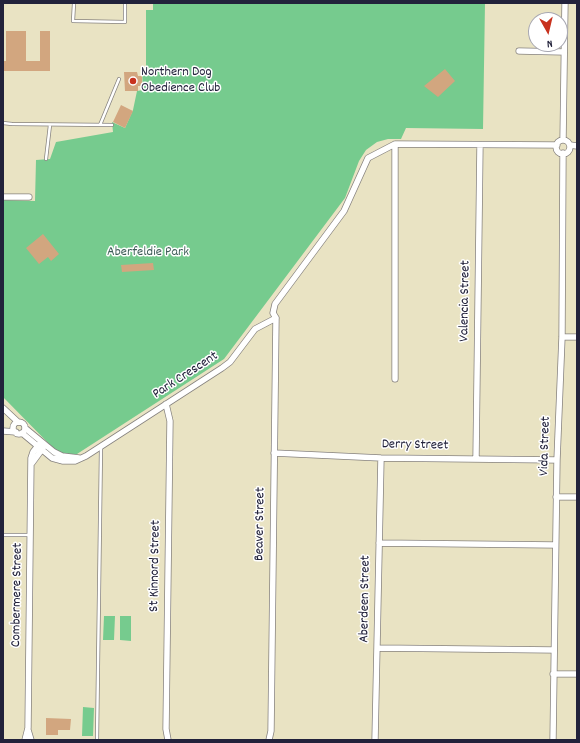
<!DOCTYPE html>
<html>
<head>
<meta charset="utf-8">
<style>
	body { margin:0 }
	#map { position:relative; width:580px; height:743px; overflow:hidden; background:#e9e3c3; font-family:Dekko,sans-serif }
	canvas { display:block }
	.frame { position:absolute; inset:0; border:4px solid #22223b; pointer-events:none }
	.north { position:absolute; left:528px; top:12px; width:40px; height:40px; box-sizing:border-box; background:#fff; border:1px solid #a7a7b1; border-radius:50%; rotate:172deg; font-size:11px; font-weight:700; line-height:16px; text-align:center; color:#22223b }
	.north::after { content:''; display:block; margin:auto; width:14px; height:18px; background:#c8321e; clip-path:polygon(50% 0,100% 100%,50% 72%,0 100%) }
</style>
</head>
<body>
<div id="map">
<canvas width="580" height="743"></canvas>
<div class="frame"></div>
<div class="north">N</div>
</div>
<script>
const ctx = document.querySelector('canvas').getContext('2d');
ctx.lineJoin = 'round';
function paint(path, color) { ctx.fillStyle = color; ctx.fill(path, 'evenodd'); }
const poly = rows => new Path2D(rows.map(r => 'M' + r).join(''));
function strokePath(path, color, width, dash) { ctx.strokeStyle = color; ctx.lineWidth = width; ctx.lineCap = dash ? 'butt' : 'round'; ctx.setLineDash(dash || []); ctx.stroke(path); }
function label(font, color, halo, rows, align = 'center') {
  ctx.font = font + ' Dekko,sans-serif'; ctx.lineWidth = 3; ctx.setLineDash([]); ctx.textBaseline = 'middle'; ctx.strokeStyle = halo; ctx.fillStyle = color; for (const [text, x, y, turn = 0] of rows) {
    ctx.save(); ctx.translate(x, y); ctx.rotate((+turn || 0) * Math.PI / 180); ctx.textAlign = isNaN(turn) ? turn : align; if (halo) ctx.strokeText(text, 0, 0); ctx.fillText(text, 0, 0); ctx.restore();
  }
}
const green = poly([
	[153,3,485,3,483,129,406,128,401,139,388,139,377,142,366,150,359,161,345,198,224,359,77,454,69,455,56,451,3,397,3,200,35,201,36,160,50,159,56,142,113,132,112,122,125,128,133,110,137,91,143,90,142,71,146,71,146,10,153,10],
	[104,616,115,616,114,640,103,640],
	[120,616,131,616,131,641,120,640],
	[83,707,94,708,93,736,82,736]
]);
const building = poly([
	[6,31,26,31,26,61,40,61,40,31,50,31,50,71,3,71,3,61,6,61],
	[445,69,455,81,438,97,424,86],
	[124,72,137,72,138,76,142,76,142,86,138,86,138,91,125,91],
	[121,105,133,111,125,128,113,122],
	[43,234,59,254,51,261,48,257,39,264,26,248],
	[153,263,154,270,122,272,121,265],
	[46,718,71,719,70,730,58,730,58,735,46,735]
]);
const lane = poly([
	[74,3,73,21,125,22,125,3],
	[3,123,12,124,112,125],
	[100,125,119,79],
	[46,159,50,125],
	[3,535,30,535],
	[97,740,101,447]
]);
const street = poly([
	[519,51,564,52],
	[563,140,565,3],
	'556 147a7 7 0 1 1 14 0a7 7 0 1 1-14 0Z',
	[395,144,395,379],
	[570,145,577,146],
	[3,197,29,197],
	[276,318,273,313,275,304,344,211,368,158,395,144,557,145],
	[562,337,577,337],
	[166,404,170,421,166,729,168,740],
	[3,408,18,422],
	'13 428a6 6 0 1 1 12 0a6 6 0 1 1-12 0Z',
	[25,428,54,452,62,456,79,458],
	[3,431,16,432],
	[22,433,52,458,63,461,75,461,86,456,222,368,230,362,255,329,276,318],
	[274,453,381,458,557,460],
	[476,458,480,145],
	[32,463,43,448],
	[556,497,577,497],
	[379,543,555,545],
	[377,648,554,650],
	[553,674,577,674],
	[28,730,31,740],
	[25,740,28,728,31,458,33,452,41,442],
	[269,740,271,731,276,318],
	[375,740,381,458],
	[553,740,557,460,562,337,563,153]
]);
const markers = [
	[133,81,4,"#c8321e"]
];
const poiNames = [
	["Northern Dog",141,73],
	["Obedience Club",141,89]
];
const parkNames = [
	["Aberfeldie Park",148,253]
];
const streetNames = [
	["Valencia Street",466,301,-89],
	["Park Crescent",186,376,-33],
	["Derry Street",415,446,1],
	["Vida Street",546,446,-88],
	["Beaver Street",261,524,-89],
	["St Kinnord Street",156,566,-89],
	["Combermere Street",18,595,-89],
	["Aberdeen Street",366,599,-89]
];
paint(green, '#76cb8e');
paint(building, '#d2a67f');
strokePath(lane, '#86827f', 4);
strokePath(street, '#86827f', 7);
strokePath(lane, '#fff', 2.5);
strokePath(street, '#fff', 5.5);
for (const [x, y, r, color] of markers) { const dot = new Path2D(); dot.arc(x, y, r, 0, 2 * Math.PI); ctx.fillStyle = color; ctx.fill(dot); strokePath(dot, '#fff', 1.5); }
label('14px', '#22223b', '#fff', poiNames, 'left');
label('14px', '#3f5d58', '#fff', parkNames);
label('14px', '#22223b', '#fff', streetNames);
</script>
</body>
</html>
